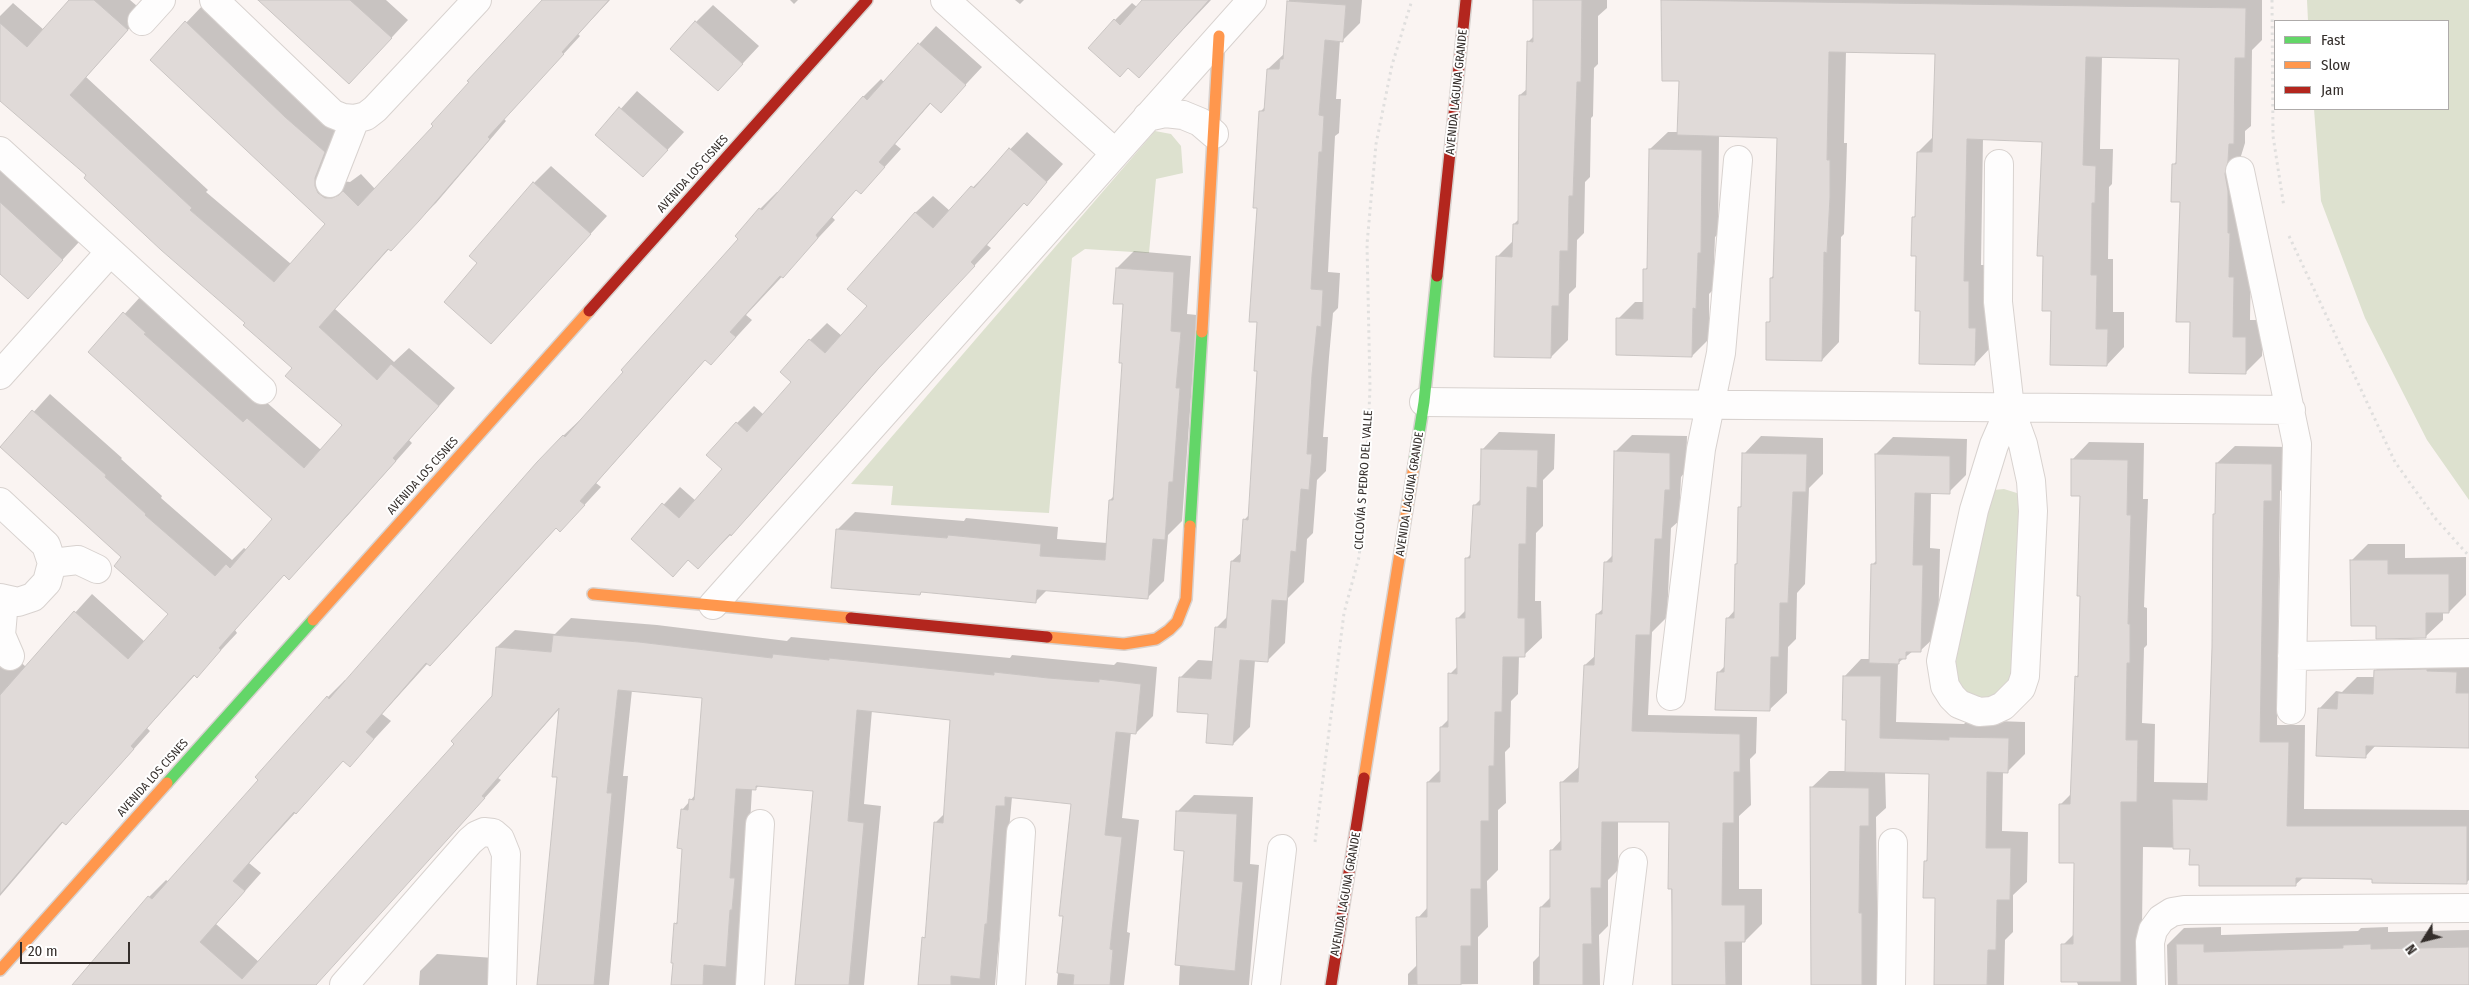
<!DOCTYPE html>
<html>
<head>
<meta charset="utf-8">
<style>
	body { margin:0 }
	#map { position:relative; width:2469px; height:985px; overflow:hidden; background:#faf4f2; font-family:"Fira Sans Condensed",sans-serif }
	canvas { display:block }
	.legend { position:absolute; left:2274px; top:20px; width:175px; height:90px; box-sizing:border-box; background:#fff; border:1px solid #aeabaa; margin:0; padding:6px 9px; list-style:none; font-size:15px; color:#342e2b }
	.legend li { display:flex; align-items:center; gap:10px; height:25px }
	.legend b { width:25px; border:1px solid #aeabaa }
	.north { position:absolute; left:2399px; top:915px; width:50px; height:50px; -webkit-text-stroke:4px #fff; paint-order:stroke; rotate:234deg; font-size:14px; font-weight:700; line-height:20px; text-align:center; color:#342e2b }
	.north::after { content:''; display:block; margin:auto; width:18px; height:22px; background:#342e2b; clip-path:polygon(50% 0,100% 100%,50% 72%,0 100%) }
	.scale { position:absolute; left:20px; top:942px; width:110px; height:22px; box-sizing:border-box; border:2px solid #342e2b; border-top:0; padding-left:6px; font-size:15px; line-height:18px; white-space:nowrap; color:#342e2b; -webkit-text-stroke:4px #fff; paint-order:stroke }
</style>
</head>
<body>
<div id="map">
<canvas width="2469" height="985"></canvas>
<ul class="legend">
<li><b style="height:6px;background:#63d668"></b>Fast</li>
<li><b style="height:6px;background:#ff974d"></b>Slow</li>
<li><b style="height:6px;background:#b3261e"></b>Jam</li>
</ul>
<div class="north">N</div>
<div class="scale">20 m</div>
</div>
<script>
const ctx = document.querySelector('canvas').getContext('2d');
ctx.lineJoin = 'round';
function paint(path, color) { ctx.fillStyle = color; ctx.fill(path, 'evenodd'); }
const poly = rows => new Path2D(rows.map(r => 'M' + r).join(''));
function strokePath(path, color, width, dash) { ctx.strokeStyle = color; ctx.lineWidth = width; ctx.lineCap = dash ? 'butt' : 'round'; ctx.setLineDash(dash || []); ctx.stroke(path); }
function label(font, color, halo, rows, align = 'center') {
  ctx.font = font + ' "Fira Sans Condensed",sans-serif'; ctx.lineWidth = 4; ctx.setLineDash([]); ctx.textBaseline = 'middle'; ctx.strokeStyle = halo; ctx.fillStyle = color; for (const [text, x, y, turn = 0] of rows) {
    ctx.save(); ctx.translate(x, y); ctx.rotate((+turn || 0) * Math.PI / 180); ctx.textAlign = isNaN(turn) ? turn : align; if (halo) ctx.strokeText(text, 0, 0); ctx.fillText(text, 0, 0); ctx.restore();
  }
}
const green = poly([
	[2307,0,2469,0,2469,500,2427,440,2365,318,2321,201,2314,109,2448,109,2448,21,2308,21],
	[1155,131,1171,134,1181,146,1183,173,1156,179,1149,253,1085,249,1072,258,1049,513,891,505,893,486,851,484],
	[2004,489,2020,494,2016,668,2007,689,1983,701,1968,696,1958,684,1955,668,1964,607,1985,500,1993,490]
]);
const shadow = poly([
	[70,0,130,0,144,12,86,77,208,190,206,192,291,264,327,224,151,60,203,5,342,135,342,181,350,182,361,174,375,189,434,126,544,0,610,0,578,34,580,36,504,119,506,121,436,203,389,249,335,309,394,362,409,348,455,388,409,440,412,443,350,513,306,561,285,574,235,630,237,633,197,676,195,675,147,728,150,731,83,806,66,823,64,821,0,896,0,643,26,667,92,594,145,642,169,614,123,557,2,447,50,394,122,458,121,459,162,496,161,498,232,560,244,548,247,550,274,519,90,352,141,296,162,315,160,317,261,405,265,401,321,450,344,425,293,368,247,322,88,175,0,99,0,16,13,3,44,30],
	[260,0,386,0,408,20,366,65],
	[790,0,798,0,794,4],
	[1015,0,1024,0,1020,4],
	[1144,0,1211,0,1139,76,1115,20,1132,3,1137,7],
	[1289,0,1362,0,1360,23,1343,40,1340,40,1336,99,1341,99,1339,133,1335,136,1328,272,1340,273,1338,308,1333,313,1329,357,1323,437,1328,437,1326,471,1317,480,1313,533,1307,539,1304,582,1288,598,1285,643,1267,661,1255,660,1250,727,1233,744,1181,677,1198,660,1214,661,1216,628,1228,616,1232,561,1242,552,1244,520,1249,515,1258,370,1260,112,1266,106,1268,69,1285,53],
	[1535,0,1607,0,1607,8,1598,16,1598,64,1594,68,1593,116,1591,118,1590,177,1585,182,1584,233,1577,240,1576,287,1569,294,1568,340,1551,357,1497,257,1514,240,1514,224,1519,219,1520,95,1527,89,1528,42,1534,36],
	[1662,0,2262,0,2262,40,2252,50,2251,126,2245,131,2245,143,2241,156,2245,173,2251,260,2250,320,2263,320,2262,356,2245,373,2191,320,2182,201,2173,165,2178,160,2180,58,2102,56,2100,149,2113,149,2112,184,2109,187,2108,259,2113,259,2113,312,2124,312,2124,347,2107,365,2053,310,2044,141,1983,138,1981,265,1986,265,1992,346,1975,364,1921,310,1913,218,1916,215,1918,152,1934,136,1936,53,1846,51,1844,143,1847,143,1846,179,1844,234,1841,237,1839,342,1822,360,1768,323,1771,319,1771,278,1775,274,1778,136,1719,135,1718,234,1715,237,1713,290,1709,294,1709,339,1692,356,1618,319,1635,302,1644,302,1645,270,1649,265,1650,149,1668,132,1678,132,1680,80,1664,31,1661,31],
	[713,5,759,46,718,90,696,22],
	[936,26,982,67,941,111,931,103,895,144,901,149,861,193,857,189,832,217,835,220,746,315,752,320,728,346,711,363,706,359,596,483,601,487,577,513,560,530,557,527,447,648,430,665,428,663,382,714,391,721,350,765,344,760,249,863,261,873,216,924,259,962,456,744,493,696,497,647,515,630,555,634,571,618,657,625,787,641,791,637,1010,658,1012,655,1114,665,1117,662,1157,667,1153,716,1136,733,1131,732,1122,818,1139,820,1127,932,1130,933,1124,985,1057,985,1073,803,1012,797,995,985,920,985,924,938,927,935,935,823,945,813,951,719,872,710,864,804,881,806,864,985,796,985,815,789,760,785,755,789,752,789,741,985,673,985,675,924,678,921,683,848,682,810,696,794,704,697,632,690,623,776,628,776,609,985,539,985,558,776,561,707,498,778,501,780,315,985,73,985,149,897,166,880,169,882,259,780,328,697,345,680,346,682,563,436,581,419,582,420,740,239,736,235,760,209,777,192,779,193,864,96,881,79,884,82],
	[637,91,684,132,660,158,597,135],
	[1027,132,1063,164,1027,204,1025,202,987,245,991,248,895,350,748,517,698,568,689,559,673,575,632,539,680,487,696,501,724,469,737,423,754,406,764,415,793,382,810,340,827,323,842,336,869,306,915,213,933,196,950,211],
	[551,166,607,216,491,342,534,183],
	[0,169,79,242,28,297,0,272],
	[1134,251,1191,256,1187,314,1197,315,1182,521,1168,535,1164,581,1147,598,1047,590,1035,602,922,591,920,593,838,529,855,512,964,521,966,518,1058,527,1057,539,1107,543,1110,500,1114,496,1124,362,1124,303,1117,268],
	[1499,432,1555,434,1554,469,1543,480,1543,526,1536,533,1535,601,1541,601,1542,638,1524,655,1519,655,1518,694,1511,701,1510,747,1505,752,1506,803,1498,810,1498,870,1487,881,1488,927,1478,937,1478,984,1408,985,1408,974,1418,964,1418,918,1428,907,1428,782,1441,769,1441,727,1449,719,1450,674,1458,666,1458,618,1466,610,1466,559,1472,553,1474,506,1482,498,1482,450],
	[1632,435,1687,436,1686,471,1681,477,1679,521,1671,528,1667,617,1652,632,1648,715,1757,717,1756,753,1750,759,1751,805,1739,816,1739,889,1762,889,1762,924,1745,941,1742,941,1742,985,1673,985,1670,820,1618,820,1618,870,1608,880,1608,926,1599,935,1600,985,1533,985,1533,962,1541,954,1541,907,1551,897,1551,851,1562,839,1561,783,1580,766,1585,665,1596,655,1597,614,1604,608,1605,563,1613,555,1615,452],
	[1761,436,1823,438,1823,474,1809,488,1805,584,1797,593,1796,639,1788,647,1787,693,1769,710,1718,673,1726,665,1727,619,1735,610,1736,564,1738,562,1739,508,1743,504,1744,454],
	[1893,437,1967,439,1966,475,1949,492,1931,492,1930,548,1940,549,1938,634,1920,651,1913,651,1898,663,1896,722,1964,724,1968,720,2025,722,2025,754,2007,772,2003,772,2002,831,2028,832,2027,882,2013,895,2013,932,2005,940,2004,985,1935,985,1936,897,1925,862,1928,858,1930,773,1885,772,1886,808,1876,817,1878,985,1812,985,1811,788,1829,771,1847,771,1847,719,1844,677,1861,659,1870,659,1872,565,1877,560,1876,454],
	[2089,442,2144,443,2143,499,2148,499,2144,607,2147,608,2147,645,2144,648,2142,723,2155,724,2154,782,2209,783,2217,463,2235,446,2289,447,2289,483,2280,491,2277,725,2305,725,2304,809,2469,810,2469,880,2466,883,2304,877,2295,885,2200,864,2191,848,2143,847,2142,928,2153,985,2078,985,2063,945,2075,933,2075,862,2060,805,2072,793,2076,677,2080,673,2082,495,2072,460],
	[2368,544,2405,544,2405,558,2466,557,2466,595,2449,612,2443,612,2443,620,2425,637,2377,625,2351,561],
	[2393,654,2469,656,2469,747,2376,745,2365,757,2319,709,2336,691,2342,692,2357,677,2375,677,2375,671],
	[1194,795,1253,797,1250,864,1259,865,1249,985,1179,985,1186,849,1177,812],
	[2221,927,2221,935,2358,931,2361,928,2388,927,2388,932,2469,930,2469,985,2168,985,2167,945,2184,928],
	[437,954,494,958,492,985,419,985,420,971]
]);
const building = poly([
	[69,0,94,0,128,30,70,95,192,208,190,210,274,282,325,224,150,60,185,21,285,117,325,152,315,178,315,186,318,193,325,198,332,198,339,195,343,191,358,206,433,126,431,124,469,82,467,81,542,0,609,0,562,52,564,54,488,137,490,139,419,221,391,251,388,249,319,327,377,380,391,364,439,406,393,458,396,461,333,531,289,580,284,575,219,648,221,650,197,678,194,675,131,746,134,749,66,825,62,822,0,894,0,695,74,611,128,659,168,614,114,566,121,557,0,447,32,410,106,475,105,477,146,514,145,515,215,576,226,564,230,568,272,519,88,352,123,312,146,333,144,334,243,422,247,418,304,468,342,425,285,376,292,368,243,325,245,323,161,250,84,178,86,175,0,101,0,23,27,47,69,0],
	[258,0,350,0,392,38,349,84,258,0],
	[1142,0,1209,0,1139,78,1128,68,1120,77,1088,48,1114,19,1120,25,1142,0],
	[1533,0,1582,0,1581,82,1577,82,1573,196,1569,196,1568,251,1560,251,1559,306,1552,306,1551,358,1494,357,1496,256,1512,257,1513,224,1518,224,1519,95,1526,95,1527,41,1533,42,1533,0],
	[1661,0,2246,8,2245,58,2235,58,2234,144,2229,144,2228,161,2225,174,2228,191,2228,233,2230,233,2229,277,2234,277,2233,337,2246,337,2246,374,2189,373,2190,322,2176,322,2180,202,2171,202,2172,164,2176,164,2179,59,2086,57,2083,165,2096,166,2095,203,2092,203,2091,275,2097,275,2096,329,2108,329,2107,366,2050,365,2051,311,2042,311,2043,256,2037,256,2042,142,1967,139,1964,281,1969,281,1969,328,1976,328,1975,365,1919,364,1920,311,1915,311,1916,256,1911,256,1912,217,1915,217,1917,152,1932,152,1935,54,1829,52,1827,160,1830,160,1830,197,1827,253,1824,252,1822,361,1766,360,1766,322,1770,322,1770,278,1773,278,1777,138,1677,135,1679,81,1662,81,1661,0],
	[1287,1,1346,5,1343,42,1325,40,1319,115,1324,116,1322,152,1319,152,1311,289,1323,290,1321,327,1317,326,1312,375,1307,454,1312,454,1309,490,1301,489,1296,552,1291,551,1287,601,1272,600,1268,662,1240,660,1233,745,1206,743,1208,714,1177,712,1179,677,1211,679,1215,627,1226,628,1231,561,1240,562,1243,519,1248,520,1257,371,1254,371,1257,322,1249,322,1257,208,1253,208,1259,111,1264,111,1267,69,1279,69,1280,59,1283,59,1287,1],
	[695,21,743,64,718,91,670,49,695,21],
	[918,43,966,85,941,113,930,103,879,162,885,167,861,194,856,190,816,235,818,238,783,278,780,276,730,332,736,337,711,365,705,360,580,501,585,505,560,532,556,528,430,666,426,663,366,732,374,739,350,767,343,761,296,814,294,812,233,881,245,891,200,942,242,979,454,744,451,741,492,696,496,647,551,652,553,635,639,642,772,658,773,654,829,660,829,658,994,675,994,672,1048,678,1099,682,1099,679,1141,684,1136,734,1116,732,1105,835,1122,837,1110,949,1113,950,1110,985,1073,985,1074,975,1057,973,1063,916,1059,916,1071,804,1005,797,1005,806,996,806,987,924,985,924,980,979,951,976,951,985,918,985,922,937,925,938,934,822,943,823,950,720,857,710,848,821,864,823,849,985,795,985,813,791,756,786,756,790,736,789,730,878,735,878,732,910,730,910,726,967,704,965,703,985,671,985,673,963,671,963,674,923,677,924,682,849,677,848,681,809,688,810,689,799,694,800,702,698,618,690,607,793,612,793,594,985,537,985,557,777,552,777,559,708,482,796,485,798,316,985,72,985,148,896,152,899,258,780,255,777,327,696,329,699,537,462,563,435,565,437,623,372,621,370,738,239,735,236,759,208,762,210,863,96,867,100,918,43],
	[619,107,668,150,643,177,595,135,619,107],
	[1009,148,1047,182,1027,206,1024,203,971,262,975,266,878,369,731,536,730,534,698,569,688,560,673,577,631,539,662,503,679,518,722,469,706,455,736,422,747,432,791,382,780,372,809,339,825,353,867,306,847,289,915,212,933,228,971,186,974,188,1009,148],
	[1649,149,1702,150,1701,253,1698,253,1696,309,1693,308,1692,357,1616,355,1616,318,1643,319,1643,269,1647,269,1649,149],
	[533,182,591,234,491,344,444,302,477,263,469,256,533,182],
	[0,202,63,260,28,299,0,274,0,202],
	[1116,268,1174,272,1171,331,1181,332,1176,388,1180,388,1173,482,1169,482,1165,540,1153,539,1148,599,1037,590,1036,603,921,592,920,595,831,588,836,529,947,538,948,535,1041,544,1040,556,1105,560,1109,500,1113,500,1122,363,1119,363,1123,304,1113,304,1116,268],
	[1481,449,1538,450,1537,488,1527,487,1526,544,1519,544,1518,618,1525,618,1525,657,1503,657,1502,712,1495,712,1494,766,1489,766,1489,821,1481,821,1481,889,1471,889,1471,946,1461,946,1461,985,1417,985,1416,917,1427,917,1427,782,1440,782,1440,727,1448,727,1448,673,1457,674,1456,618,1465,618,1465,558,1470,558,1473,505,1480,505,1481,449],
	[1614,451,1670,453,1670,490,1665,490,1662,539,1655,539,1650,635,1636,635,1632,731,1740,734,1740,772,1734,772,1734,823,1723,823,1722,905,1745,905,1745,942,1725,942,1726,985,1672,985,1672,889,1668,889,1669,822,1602,822,1601,888,1591,888,1592,944,1583,944,1583,985,1539,985,1540,907,1550,907,1550,850,1561,850,1560,782,1578,782,1584,665,1594,665,1596,614,1602,614,1604,562,1612,562,1614,451],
	[1742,453,1807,454,1806,492,1793,492,1788,603,1780,603,1779,657,1771,657,1770,711,1715,710,1717,672,1724,672,1726,618,1734,618,1735,564,1737,564,1738,507,1741,507,1742,453],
	[1875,454,1950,456,1950,494,1915,493,1913,565,1923,565,1921,652,1906,652,1906,659,1899,659,1899,664,1869,663,1871,564,1876,564,1875,454],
	[2071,459,2128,460,2127,515,2131,515,2128,624,2130,624,2130,663,2127,663,2126,740,2138,740,2137,802,2121,802,2121,982,2061,982,2061,944,2073,944,2074,863,2059,863,2059,804,2070,804,2075,676,2078,677,2080,596,2077,596,2080,496,2071,496,2071,459],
	[2216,463,2272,464,2272,501,2264,501,2260,742,2289,742,2287,826,2467,826,2467,884,2372,883,2372,879,2296,878,2296,886,2199,886,2199,865,2189,865,2190,849,2173,849,2172,799,2207,800,2212,647,2213,514,2215,514,2216,463],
	[2350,560,2388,560,2388,574,2449,574,2449,613,2426,613,2426,638,2376,639,2376,626,2351,626,2350,560],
	[2427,669,2427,671,2457,672,2456,693,2469,693,2469,748,2366,746,2366,758,2316,756,2318,708,2337,709,2338,693,2373,694,2374,670,2427,669],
	[1843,676,1881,676,1880,738,1949,740,1949,737,2009,738,2008,773,1987,772,1986,848,2011,848,2010,900,1997,900,1996,950,1988,950,1987,985,1934,985,1935,898,1923,898,1924,861,1927,861,1929,774,1845,772,1846,720,1842,720,1843,676],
	[1810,787,1869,788,1869,826,1860,826,1859,913,1862,913,1862,985,1811,985,1810,787],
	[1176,811,1237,814,1234,881,1243,882,1235,971,1175,965,1184,851,1174,850,1176,811],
	[2176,944,2204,944,2204,952,2343,948,2343,945,2371,944,2371,949,2469,947,2469,985,2177,985,2176,944]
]);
const path = poly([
	[2272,0,2273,136,2284,207],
	[2289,236,2395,462,2435,518,2469,556],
	[1315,842,1344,613,1359,557,1365,501,1370,388,1367,244,1376,144,1392,65,1412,0]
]);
const street = poly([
	[214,0,333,114,343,118,355,119,366,116,375,109,477,0],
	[945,0,1115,153],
	[142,21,161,0],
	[1147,117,1165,113,1183,115,1200,122,1214,134],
	[0,151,262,390],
	[1999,164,1998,302,2010,408,2023,444,2031,481,2033,511,2025,676,2021,688,2003,706,1992,711,1979,712,1959,704,1952,697,1945,686,1941,661,1974,510,1994,445,2010,408],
	[2240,171,2297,444,2291,710],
	[330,183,355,119],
	[0,375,110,252],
	[1424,402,2291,410],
	[0,502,46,545,52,563,47,582,33,597,18,602,0,598],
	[52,563,78,560,97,569],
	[9,601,3,612,1,635,10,656],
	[713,605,1252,0],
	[2292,656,2469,653],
	[1671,696,1701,449,1721,353,1738,160],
	[344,985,470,841,477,835,484,832,493,833,500,839,506,854,502,985],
	[750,985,760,824],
	[1011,985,1021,832],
	[1266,985,1282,849],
	[1618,985,1633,862],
	[1891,985,1893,843],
	[2151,985,2150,942,2153,930,2161,919,2172,912,2184,910,2469,908]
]);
const fast = poly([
	[1414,465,1424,402,1437,276],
	[1190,526,1202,332],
	[167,783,313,620]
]);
const slow = poly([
	[1202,332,1219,36],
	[593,594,851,618],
	[313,620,589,311],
	[1047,637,1124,644,1156,639,1169,630,1177,622,1186,599,1190,526],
	[1364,778,1414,465],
	[0,970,167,783]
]);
const jam = poly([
	[1437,276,1466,0],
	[589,311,867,0],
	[851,618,1047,637],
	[1331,985,1364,778]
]);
const streetNames = [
	["AVENIDA LAGUNA GRANDE",1457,92,-84],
	["AVENIDA LOS CISNES",693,174,-48],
	["AVENIDA LOS CISNES",423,476,-48],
	["CICLOVÍA S PEDRO DEL VALLE",1364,480,-86],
	["AVENIDA LAGUNA GRANDE",1410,494,-81],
	["AVENIDA LOS CISNES",153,778,-48],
	["AVENIDA LAGUNA GRANDE",1346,894,-80]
];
paint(green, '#dde1cf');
paint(shadow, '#0003');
paint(building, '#e0dad8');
strokePath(building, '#cac5c3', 1);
strokePath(street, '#d8d2cf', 30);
strokePath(fast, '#d8d2cf', 14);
strokePath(slow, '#d8d2cf', 14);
strokePath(jam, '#d8d2cf', 14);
strokePath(path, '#e0dfde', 3, [2.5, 4]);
strokePath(street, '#fefdfd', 28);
strokePath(fast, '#63d668', 11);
strokePath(slow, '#ff974d', 11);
strokePath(jam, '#b3261e', 11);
label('12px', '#342e2b', '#fff', streetNames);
</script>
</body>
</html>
